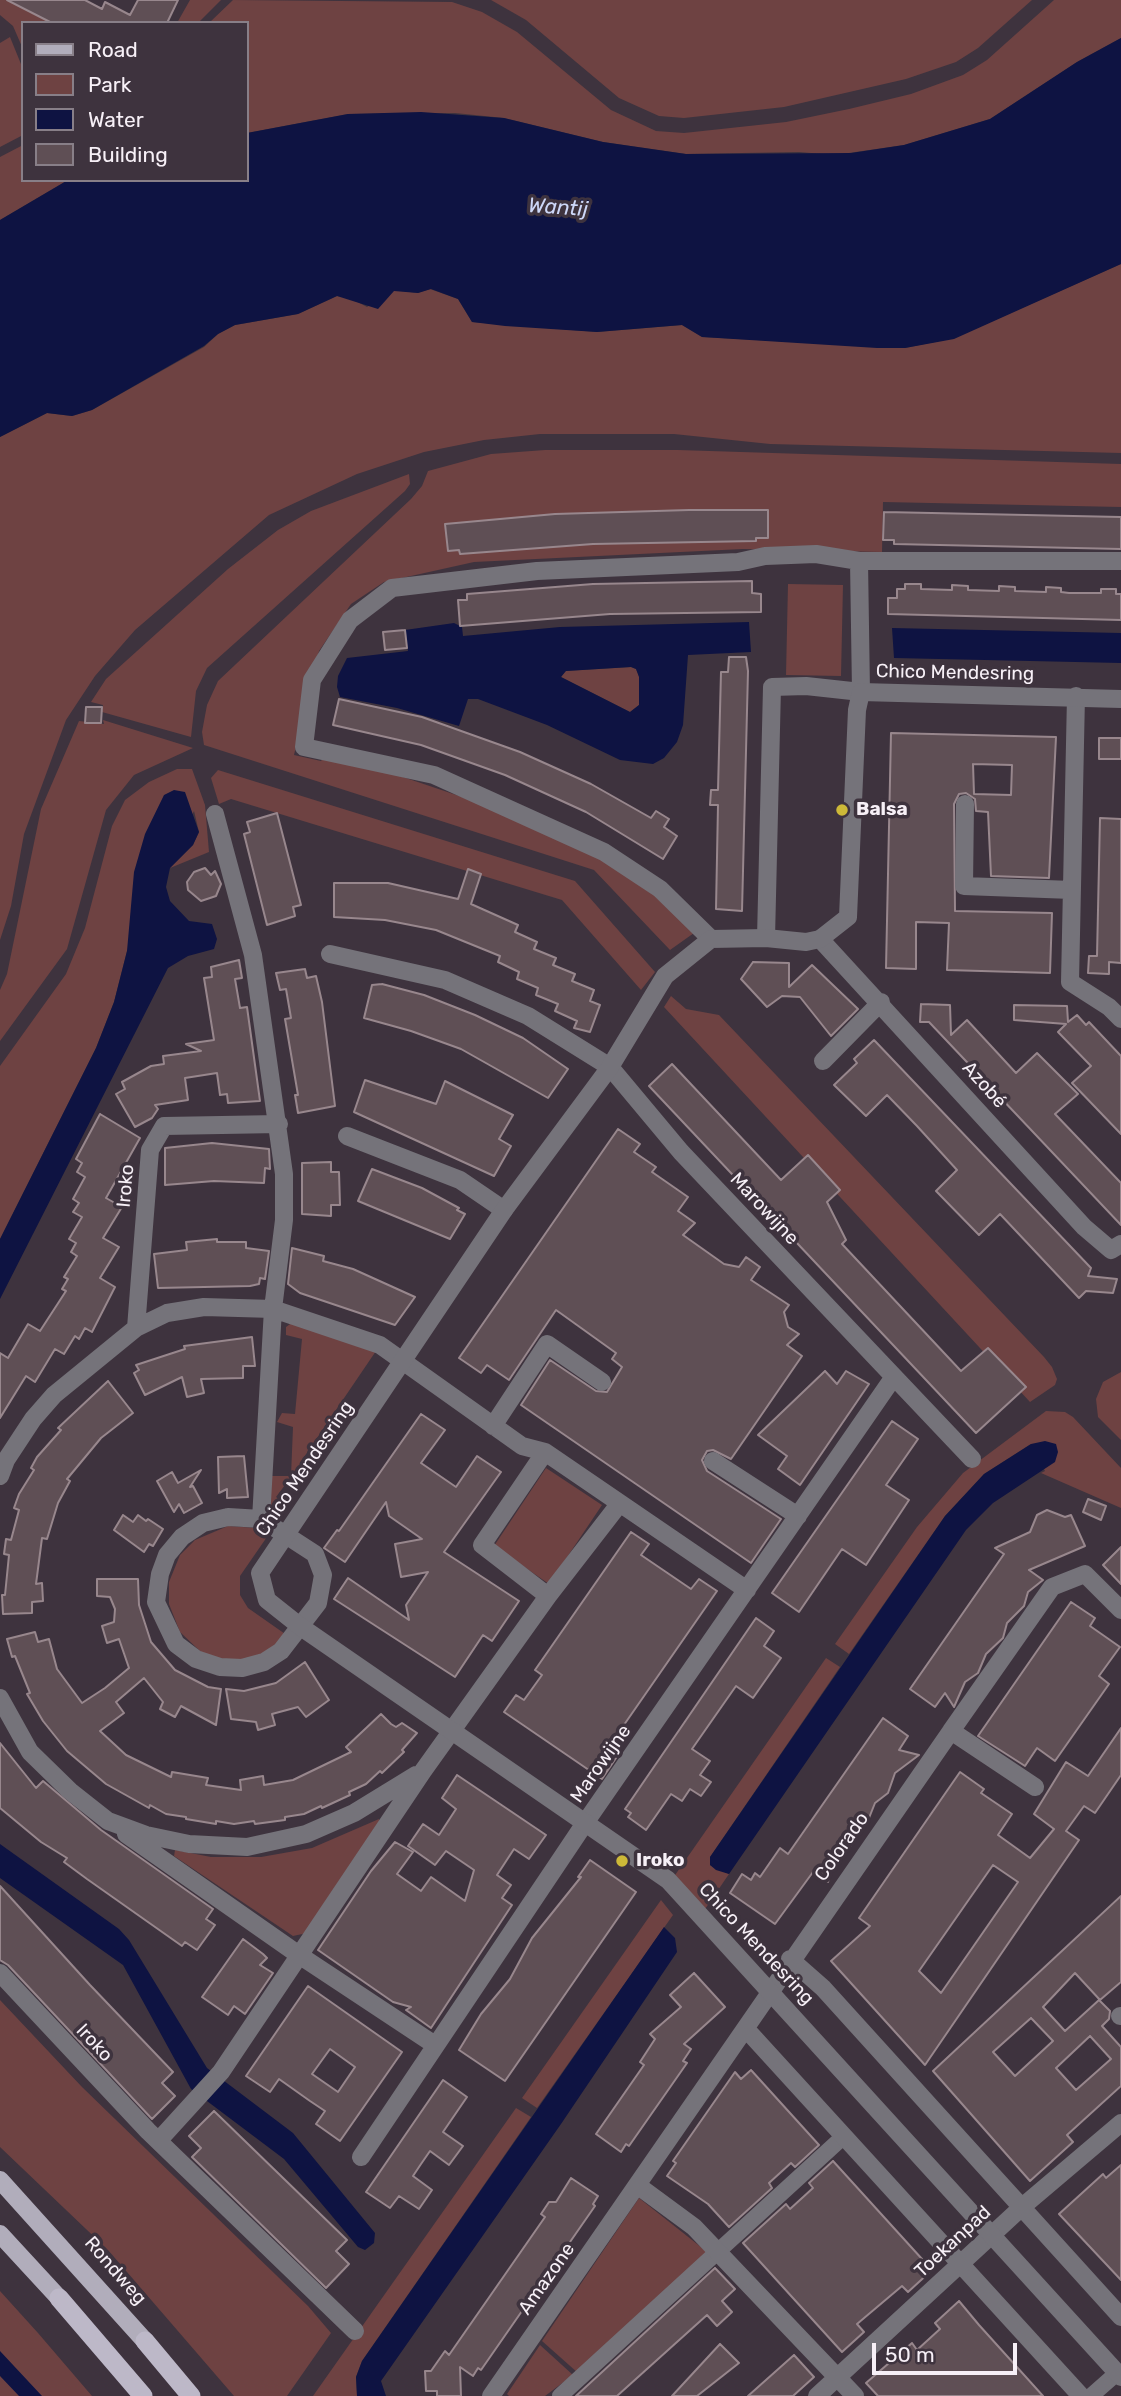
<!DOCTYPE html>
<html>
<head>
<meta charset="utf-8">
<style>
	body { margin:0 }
	#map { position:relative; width:1121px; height:2396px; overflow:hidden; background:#3e333e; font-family:Rubik,sans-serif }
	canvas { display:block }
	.legend { position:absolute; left:21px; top:21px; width:228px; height:161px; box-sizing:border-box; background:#3e333e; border:2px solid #887f88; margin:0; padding:9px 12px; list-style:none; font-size:21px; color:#f7f0f7 }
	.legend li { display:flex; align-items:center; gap:14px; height:35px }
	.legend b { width:35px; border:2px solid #887f88 }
	.scale { position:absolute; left:872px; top:2343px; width:145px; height:32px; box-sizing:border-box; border:4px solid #f7f0f7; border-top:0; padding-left:9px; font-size:21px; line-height:24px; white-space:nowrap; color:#f7f0f7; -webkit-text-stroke:5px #3e333e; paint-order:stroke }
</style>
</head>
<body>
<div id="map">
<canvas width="1121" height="2396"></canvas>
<ul class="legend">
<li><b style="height:9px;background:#b1adbb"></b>Road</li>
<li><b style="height:19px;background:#6e4242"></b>Park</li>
<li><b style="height:19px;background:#0e1342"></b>Water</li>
<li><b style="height:19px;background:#5f4f55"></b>Building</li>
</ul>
<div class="scale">50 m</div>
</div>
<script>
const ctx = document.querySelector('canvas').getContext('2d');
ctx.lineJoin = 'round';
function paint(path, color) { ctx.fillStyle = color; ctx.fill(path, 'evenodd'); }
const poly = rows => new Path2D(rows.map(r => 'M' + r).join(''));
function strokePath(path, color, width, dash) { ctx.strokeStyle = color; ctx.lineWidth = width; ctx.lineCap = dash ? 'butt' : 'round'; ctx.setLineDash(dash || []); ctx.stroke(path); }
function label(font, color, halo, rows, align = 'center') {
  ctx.font = font + ' Rubik,sans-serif'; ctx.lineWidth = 7; ctx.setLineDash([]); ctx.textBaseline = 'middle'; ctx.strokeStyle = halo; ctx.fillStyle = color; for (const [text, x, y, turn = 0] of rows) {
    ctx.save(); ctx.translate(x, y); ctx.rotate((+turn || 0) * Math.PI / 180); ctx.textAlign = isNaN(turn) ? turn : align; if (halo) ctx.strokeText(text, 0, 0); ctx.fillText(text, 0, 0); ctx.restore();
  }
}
const green = poly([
	[0,0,7,0,52,23,23,23,23,49,13,26,0,15],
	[190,0,221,0,198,23,177,23],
	[233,0,452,2,482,12,517,32,611,110,656,131,684,133,786,122,849,109,911,94,963,75,987,60,1054,0,1121,0,1121,38,1077,62,990,119,904,145,835,155,799,152,686,154,603,142,504,118,455,113,348,114,247,133,247,23,209,23],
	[491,0,1032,0,978,48,956,62,906,79,784,107,684,118,659,116,619,98,526,20],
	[10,37,23,69,23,135,0,147,0,43],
	[23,145,23,180,68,180,0,220,0,157],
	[1121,264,1121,453,770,444,674,434,540,434,484,440,424,452,357,474,269,515,135,630,95,676,66,720,24,834,11,906,0,940,0,437,47,413,72,416,92,410,204,347,218,334,235,325,298,314,337,296,350,298,367,307,394,290,418,293,430,289,458,299,472,322,597,332,682,325,702,337,905,348,954,338],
	[545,450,678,450,1121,464,1121,507,883,502,882,552,743,549,474,562,384,582,351,604,319,651,294,755,321,761,324,757,400,776,480,803,598,857,654,895,694,933,670,950,594,870,204,745,202,732,207,705,218,681,411,499,422,486,428,471,491,454],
	[409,474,410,484,405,491,207,668,196,691,191,737,102,712,103,705,91,702,106,679,228,569,278,530,311,511],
	[788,584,843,585,841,676,786,675],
	[631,667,636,669,639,676,639,705,630,712,561,677,565,671],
	[103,720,193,748,134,775,106,810,67,949,0,1041,0,990,7,974,41,809,79,721,104,724],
	[177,769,192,769,205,805,209,852,170,868,193,845,199,832,194,811,127,951,114,1002,96,1048,0,1239,0,1066,66,974,85,928,112,826,125,800,149,782],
	[218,770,575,881,655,972,641,990,562,900,231,799,219,804,211,778],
	[671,996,686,1009,719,1015,1044,1357,1052,1367,1057,1379,1055,1385,1030,1402,664,1007],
	[293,1322,376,1351,300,1463,312,1471,301,1485,291,1477,276,1497,288,1506,283,1514,274,1513,271,1506,271,1476,291,1476,293,1427,277,1422,282,1413,295,1414,302,1339,286,1335,286,1327],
	[1121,1372,1121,1440,1098,1417,1096,1399,1103,1382],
	[1046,1411,1065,1412,1073,1417,1121,1468,1121,1508,1041,1473,1045,1471,1031,1444,984,1474,945,1516,849,1654,835,1644,917,1527,963,1473],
	[546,1468,602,1505,549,1584,494,1546],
	[228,1526,257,1528,269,1534,240,1576,240,1595,248,1608,288,1636,259,1656,229,1662,201,1652,180,1632,169,1604,169,1582,180,1555,195,1540],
	[826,1658,840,1667,710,1857,710,1865,729,1874,703,1912,673,1878],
	[379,1819,380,1824,307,1933,293,1936,174,1856,175,1850,211,1857,261,1857,312,1848],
	[661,1900,673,1915,537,2108,522,2098],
	[0,2000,82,2087,308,2306,331,2333,287,2396,234,2396,108,2250,0,2147],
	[516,2108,531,2117,362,2361,356,2377,357,2396,313,2396],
	[639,2198,711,2255,578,2373,542,2341],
	[0,2291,38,2333,92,2396,0,2396],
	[540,2345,573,2375,545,2396,509,2396,507,2394]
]);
const water = poly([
	[1121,38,1121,264,954,339,905,348,877,348,702,337,682,325,597,332,505,326,472,322,458,299,431,289,418,293,394,291,378,309,337,296,298,314,235,325,218,334,204,346,92,410,72,416,47,413,0,437,0,220,68,180,247,180,247,133,348,114,421,112,504,118,603,142,686,154,851,153,904,145,990,119,1077,62],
	[749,622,751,652,688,655,683,725,677,742,664,758,653,764,620,760,547,725,478,699,468,699,459,726,397,708,340,697,337,687,338,676,347,658,408,651,405,630,454,623,462,627,463,636,560,627],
	[631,667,636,669,639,677,639,705,630,712,561,677,566,671],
	[892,628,1121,633,1121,663,894,658],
	[174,790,185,792,199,832,193,845,170,868,166,887,170,901,189,921,212,924,217,939,214,949,188,956,168,968,0,1299,0,1239,96,1048,114,1002,127,951,134,872,145,834,164,795],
	[1045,1441,1056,1444,1058,1452,1055,1462,993,1503,966,1530,729,1874,716,1870,710,1865,710,1857,945,1516,984,1474,1031,1444],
	[0,1844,119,1929,129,1940,207,2068,293,2133,375,2233,374,2243,365,2250,358,2247,284,2159,191,2089,123,1965,0,1878],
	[664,1927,675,1938,677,1952,561,2124,381,2381,386,2396,357,2396,356,2377,362,2361],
	[0,2351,42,2396,19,2396,0,2376]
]);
const building = poly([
	[7,0,85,0,102,9,105,2,130,15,138,0,178,0,167,23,52,23,7,0],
	[689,510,768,510,768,538,756,538,756,541,593,544,460,554,459,550,448,551,445,524,555,514,689,510],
	[884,512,1121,517,1121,549,894,544,894,540,883,540,884,512],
	[752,581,752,593,761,594,761,612,610,614,460,626,458,600,467,600,467,594,593,584,752,581],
	[905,584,921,584,921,589,952,590,952,585,968,586,968,590,999,591,999,586,1015,587,1015,591,1046,592,1046,587,1061,588,1061,592,1069,593,1101,593,1101,589,1116,589,1116,594,1121,594,1121,620,888,614,888,598,897,598,897,589,905,589,905,584],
	[405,630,407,648,385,650,383,632,405,630],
	[729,657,746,657,748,671,742,911,716,909,718,805,710,805,711,790,718,790,721,672,728,672,729,657],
	[339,699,422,717,520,752,591,784,651,818,656,811,669,819,664,827,677,836,663,859,586,812,505,775,421,745,333,725,339,699],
	[86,707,102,707,101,723,85,723,86,707],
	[891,733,1056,737,1049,878,991,876,988,812,976,811,975,799,966,793,959,794,954,804,955,911,1052,913,1050,973,947,970,949,923,916,922,916,969,886,968,891,733],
	[973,764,1012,765,1011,795,974,794,973,764],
	[1099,738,1121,738,1121,759,1099,759,1099,738],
	[277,813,301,905,293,907,295,916,267,925,244,834,250,832,247,822,277,813],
	[1100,818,1121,819,1121,963,1109,962,1109,974,1088,973,1089,956,1097,956,1100,818],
	[205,868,211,875,215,871,221,884,216,896,201,901,188,890,187,882,194,872,205,868],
	[468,869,481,874,471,904,518,925,515,932,537,942,534,949,556,958,553,965,575,974,572,981,594,990,590,1001,600,1005,590,1032,574,1028,577,1021,555,1011,558,1004,536,995,538,988,517,979,519,972,498,962,500,956,436,930,385,920,334,917,334,883,388,883,458,899,468,869],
	[239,960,242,978,235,979,240,1008,247,1007,260,1101,228,1103,227,1094,220,1095,217,1073,185,1078,188,1100,155,1105,158,1109,152,1118,135,1127,116,1094,125,1089,122,1082,151,1066,164,1064,163,1056,201,1051,186,1044,214,1040,204,978,212,977,211,967,239,960],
	[753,962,789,963,789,987,812,965,858,1009,831,1036,800,997,782,996,767,1007,741,979,753,962],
	[305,969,307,978,316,976,322,1002,335,1106,298,1113,295,1095,298,1095,285,1019,291,1018,286,989,280,990,276,973,305,969],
	[382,984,424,995,475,1015,523,1038,568,1069,548,1098,461,1049,411,1031,364,1018,372,985,382,984],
	[921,1004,950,1005,951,1035,967,1020,1016,1073,1037,1053,1078,1094,1055,1114,1121,1183,1121,1225,929,1022,920,1022,921,1004],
	[1014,1005,1067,1006,1068,1022,1077,1015,1086,1025,1089,1022,1121,1056,1121,1134,1072,1083,1091,1066,1058,1032,1066,1024,1014,1020,1014,1005],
	[874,1040,1091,1268,1088,1276,1117,1279,1113,1293,1086,1291,1079,1298,1000,1214,979,1235,936,1191,957,1170,917,1126,887,1095,866,1116,834,1085,857,1063,854,1059,874,1040],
	[672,1064,781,1180,808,1155,840,1190,827,1202,846,1240,842,1244,961,1371,988,1348,1026,1387,976,1433,649,1086,672,1064],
	[365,1080,436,1104,445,1081,513,1115,499,1139,511,1146,494,1176,354,1112,365,1080],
	[100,1114,140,1138,106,1198,122,1207,103,1238,119,1247,100,1278,115,1287,92,1332,85,1328,79,1339,75,1336,64,1354,55,1349,35,1382,26,1376,0,1418,0,1353,8,1358,28,1324,40,1331,66,1291,62,1289,68,1279,64,1277,77,1256,71,1252,76,1243,69,1239,82,1217,73,1212,79,1203,73,1199,85,1177,77,1172,82,1163,76,1159,100,1114],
	[618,1129,640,1144,634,1152,656,1167,652,1172,688,1197,678,1211,695,1223,683,1235,724,1264,739,1267,746,1257,760,1267,751,1280,789,1305,784,1312,788,1327,799,1334,787,1345,802,1356,731,1459,713,1450,707,1451,702,1460,707,1471,781,1519,751,1563,521,1405,550,1360,596,1391,607,1392,622,1367,612,1359,616,1353,556,1310,509,1380,487,1365,481,1373,459,1358,618,1129],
	[212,1143,269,1149,270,1169,265,1168,264,1183,214,1181,165,1185,165,1148,212,1143],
	[331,1162,331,1172,339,1172,340,1205,331,1205,331,1216,302,1214,302,1163,331,1162],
	[372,1169,422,1188,459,1208,457,1210,465,1214,450,1239,358,1201,372,1169],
	[217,1239,217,1242,246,1242,246,1248,269,1251,265,1279,260,1278,259,1284,250,1286,158,1288,154,1254,187,1250,186,1242,217,1239],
	[292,1248,324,1256,323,1261,353,1269,415,1297,395,1325,300,1293,288,1284,292,1248],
	[252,1337,255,1366,243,1366,243,1378,201,1379,204,1393,187,1397,182,1377,145,1395,134,1373,139,1370,136,1365,185,1349,184,1346,252,1337],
	[825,1371,837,1384,846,1371,869,1384,800,1485,778,1469,787,1456,758,1435,825,1371],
	[108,1381,133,1413,101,1438,67,1479,70,1481,58,1503,47,1539,42,1538,36,1584,42,1583,43,1601,32,1602,32,1613,3,1614,2,1595,5,1595,9,1555,4,1554,6,1539,11,1540,19,1510,14,1508,19,1494,34,1470,31,1468,37,1457,61,1430,58,1428,108,1381],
	[421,1414,445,1430,421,1463,456,1487,477,1456,501,1472,444,1552,519,1601,492,1641,483,1635,455,1677,334,1599,348,1578,409,1620,406,1605,428,1572,401,1577,395,1544,422,1539,389,1516,386,1502,345,1562,324,1548,337,1530,339,1531,421,1414],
	[892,1421,918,1439,886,1485,909,1500,866,1565,842,1549,799,1612,772,1593,892,1421],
	[244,1456,248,1497,227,1498,227,1489,219,1493,218,1457,244,1456],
	[201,1470,190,1487,193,1486,202,1503,184,1513,179,1504,174,1512,157,1481,172,1472,178,1483,201,1470],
	[1088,1499,1106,1506,1101,1520,1083,1512,1088,1499],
	[1047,1510,1065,1517,1071,1515,1085,1546,1029,1570,1043,1580,1028,1592,1024,1606,1007,1623,1003,1638,986,1654,978,1673,965,1682,954,1707,945,1693,935,1707,910,1689,1004,1554,995,1548,1030,1532,1037,1515,1047,1510],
	[123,1515,133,1522,138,1515,146,1521,148,1519,163,1529,153,1546,149,1544,144,1552,114,1530,123,1515],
	[631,1532,649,1544,641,1555,691,1589,699,1579,717,1591,610,1745,620,1752,602,1779,504,1712,516,1695,524,1700,542,1675,535,1670,631,1532],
	[1121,1547,1121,1584,1103,1565,1121,1547],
	[97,1579,138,1579,139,1605,151,1642,175,1670,208,1687,221,1689,216,1725,181,1706,175,1717,160,1709,163,1702,144,1678,116,1702,124,1713,100,1731,126,1755,171,1777,172,1772,208,1778,206,1785,241,1790,240,1780,263,1776,264,1785,293,1780,351,1752,346,1747,381,1714,391,1724,396,1727,402,1723,417,1733,402,1750,404,1752,382,1773,380,1771,366,1784,349,1792,350,1795,322,1808,321,1806,304,1814,285,1817,285,1820,255,1824,254,1821,234,1824,216,1821,216,1824,186,1819,186,1817,166,1814,150,1805,149,1808,106,1784,67,1751,43,1721,27,1694,30,1693,15,1656,12,1657,7,1639,35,1632,38,1642,49,1639,57,1669,82,1703,105,1688,129,1668,119,1639,107,1643,102,1626,114,1622,115,1609,110,1597,97,1596,97,1579],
	[1071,1602,1095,1618,1090,1626,1120,1647,1099,1676,1109,1684,1055,1761,1037,1748,1025,1766,978,1736,1071,1602],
	[756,1618,774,1631,764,1646,781,1658,753,1698,736,1686,692,1749,710,1761,700,1775,711,1782,701,1796,690,1789,682,1801,671,1794,646,1830,628,1817,631,1813,625,1809,756,1618],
	[305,1662,329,1700,306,1717,298,1707,272,1714,275,1725,258,1730,256,1722,231,1719,226,1689,244,1691,276,1683,305,1662],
	[883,1718,908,1736,899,1750,919,1755,895,1773,888,1793,875,1803,867,1823,854,1833,850,1847,833,1864,828,1882,813,1872,775,1924,730,1893,742,1874,751,1880,755,1873,760,1877,780,1848,788,1854,883,1718],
	[1121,1728,1121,1775,1095,1813,1084,1806,1066,1831,1079,1840,925,2065,831,1961,870,1926,859,1918,960,1772,984,1789,981,1793,1012,1814,998,1835,1030,1858,1054,1829,1034,1814,1066,1762,1088,1776,1121,1728],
	[993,1865,1018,1882,941,1993,919,1971,993,1865],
	[0,1743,36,1788,43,1781,101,1830,213,1909,206,1919,215,1925,197,1950,185,1942,182,1946,87,1879,64,1862,67,1858,41,1842,0,1808,0,1743],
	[457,1775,546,1835,529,1859,514,1849,497,1875,511,1885,502,1898,512,1905,431,2028,406,2010,411,2007,393,2002,318,1950,371,1871,395,1842,413,1852,397,1874,421,1891,431,1877,465,1901,474,1870,446,1851,435,1865,408,1846,423,1824,439,1835,456,1809,442,1798,457,1775],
	[590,1860,636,1892,505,2081,459,2050,481,2014,510,1979,532,1938,581,1877,578,1877,590,1860],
	[0,1886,90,1985,173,2072,162,2083,175,2096,152,2119,8,1965,0,1960,0,1886],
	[1121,1896,1121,1982,1100,2000,1075,1973,1043,2007,1065,2031,1099,2000,1110,2011,1109,2019,1102,2026,1121,2047,1121,2086,1067,2135,1073,2142,1030,2181,933,2071,1121,1896],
	[1031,2018,1053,2041,1015,2076,993,2052,1031,2018],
	[1090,2036,1111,2059,1076,2090,1056,2068,1090,2036],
	[243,1939,263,1954,267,1958,260,1965,273,1973,245,2014,234,2006,228,2015,202,1997,243,1939],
	[694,1973,725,2007,684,2044,691,2049,683,2061,687,2063,629,2146,626,2144,621,2152,596,2134,644,2065,640,2062,655,2039,650,2034,681,2007,670,1995,694,1973],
	[308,1986,402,2052,340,2141,316,2124,325,2111,310,2101,279,2079,270,2092,246,2076,308,1986],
	[330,2049,355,2067,338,2092,312,2074,330,2049],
	[751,2070,819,2145,795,2167,791,2163,769,2183,772,2188,729,2227,708,2204,667,2176,676,2163,673,2161,735,2072,741,2079,751,2070],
	[443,2080,467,2097,443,2132,463,2146,449,2165,430,2151,421,2164,413,2176,432,2190,419,2209,399,2196,390,2208,366,2192,443,2080],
	[214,2111,347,2240,336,2251,349,2264,326,2288,192,2157,201,2148,189,2136,214,2111],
	[833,2161,932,2270,908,2292,902,2286,857,2324,864,2332,842,2352,743,2243,786,2204,790,2209,813,2188,809,2183,833,2161],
	[1121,2165,1121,2280,1059,2214,1103,2174,1106,2178,1121,2165],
	[571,2178,598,2196,593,2204,595,2206,481,2370,478,2368,473,2376,460,2367,461,2396,437,2396,437,2391,426,2391,425,2371,431,2371,445,2351,449,2355,545,2217,541,2214,549,2202,556,2202,571,2178],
	[715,2268,735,2289,722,2301,732,2312,717,2326,707,2315,617,2396,576,2396,715,2268],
	[959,2301,979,2325,1043,2396,878,2396,866,2383,912,2343,917,2350,940,2329,935,2323,959,2301],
	[720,2344,739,2363,697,2396,672,2396,720,2344],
	[794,2355,814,2377,793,2396,748,2396,794,2355]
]);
const pedestrian = poly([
	[560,2396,843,2137],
	[1091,2396,1117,2373]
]);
const minor = poly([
	[1076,696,1070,982,1109,1007,1121,1019],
	[965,804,964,886,1072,890],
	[215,814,253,955,284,1174,284,1220,273,1309,261,1519],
	[766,938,772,687,806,686,861,692,859,561],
	[711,939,660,889,604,852,434,775,304,747,312,680,350,620,392,588,537,571,738,562,765,556,816,554,859,561,1121,561],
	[820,939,1084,1227,1111,1250,1121,1244],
	[330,954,445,980,528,1016,610,1067,681,1152,972,1459],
	[823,1061,881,1002],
	[347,1136,460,1180,504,1210],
	[136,1328,150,1150,164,1126,279,1124],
	[493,1426,547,1344,602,1382],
	[545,1452,482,1545,548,1596],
	[713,1461,798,1516],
	[0,1476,6,1460,33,1419,54,1395,136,1328,167,1313,204,1307,273,1309,380,1345,522,1446,545,1452,747,1590],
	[228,1517,261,1519,315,1554,323,1575,318,1603,281,1651,264,1662,242,1668,220,1667,196,1659,176,1644,156,1602,160,1574,167,1555,182,1537,203,1523,228,1517],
	[0,1698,30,1752,70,1791,108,1821,146,1835,189,1844,247,1847,306,1834,354,1813,416,1775],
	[1035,1787,951,1731,1052,1587,1085,1574,1121,1610],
	[126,1834,299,1955,435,2045],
	[790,1959,823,1988,1121,2317],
	[0,1973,148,2131,355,2331],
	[1120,2016,1121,2016],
	[746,2029,1081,2396],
	[160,2139,221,2072,423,1771,548,1596,620,1503],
	[361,2157,585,1823,893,1378],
	[637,2185,694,2227,855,2396],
	[491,2396,951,1731],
	[817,2396,1022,2207,1121,2123]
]);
const tertiary = poly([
	[1121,699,861,692,857,710,848,917,820,939,806,942,766,938,711,939,665,976,610,1067,504,1210,260,1573,267,1600,301,1627,668,1880,1121,2377]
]);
const primary = poly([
	[0,2180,145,2341],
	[0,2234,59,2298]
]);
const trunk = poly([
	[59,2298,143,2396],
	[145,2341,191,2396]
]);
const markers = [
	[842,810,7,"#cdb938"],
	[622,1861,7,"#cdb938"]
];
const streetNames = [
	["Chico Mendesring",955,673,1],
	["Azobé",984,1085,48],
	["Iroko",126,1186,-85],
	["Marowijne",764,1209,47],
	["Chico Mendesring",305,1469,-56],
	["Marowijne",601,1764,-55],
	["Colorado",842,1847,-55],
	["Chico Mendesring",756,1944,47],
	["Iroko",94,2043,47],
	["Toekanpad",953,2242,-43],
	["Rondweg",115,2271,49],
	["Amazone",547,2279,-55]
];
const poiNames = [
	["Balsa",856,810],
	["Iroko",636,1861]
];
const waterNames = [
	["Wantij",558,208,4]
];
paint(green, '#6e4242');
paint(water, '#0e1342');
paint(building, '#5f4f55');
strokePath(building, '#98878d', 2);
strokePath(pedestrian, '#75737a', 16);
strokePath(minor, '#75737a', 18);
strokePath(tertiary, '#75737a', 18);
strokePath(primary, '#b1adbb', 18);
strokePath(trunk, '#bdb8c8', 19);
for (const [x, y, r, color] of markers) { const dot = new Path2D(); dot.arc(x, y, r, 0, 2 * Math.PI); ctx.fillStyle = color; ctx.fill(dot); strokePath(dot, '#3e333e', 2.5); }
label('19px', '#f7f0f7', '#3e333e', streetNames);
label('bold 19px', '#f7f0f7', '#3e333e', poiNames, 'left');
label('italic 21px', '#cdd7f8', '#3e333e', waterNames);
</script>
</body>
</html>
